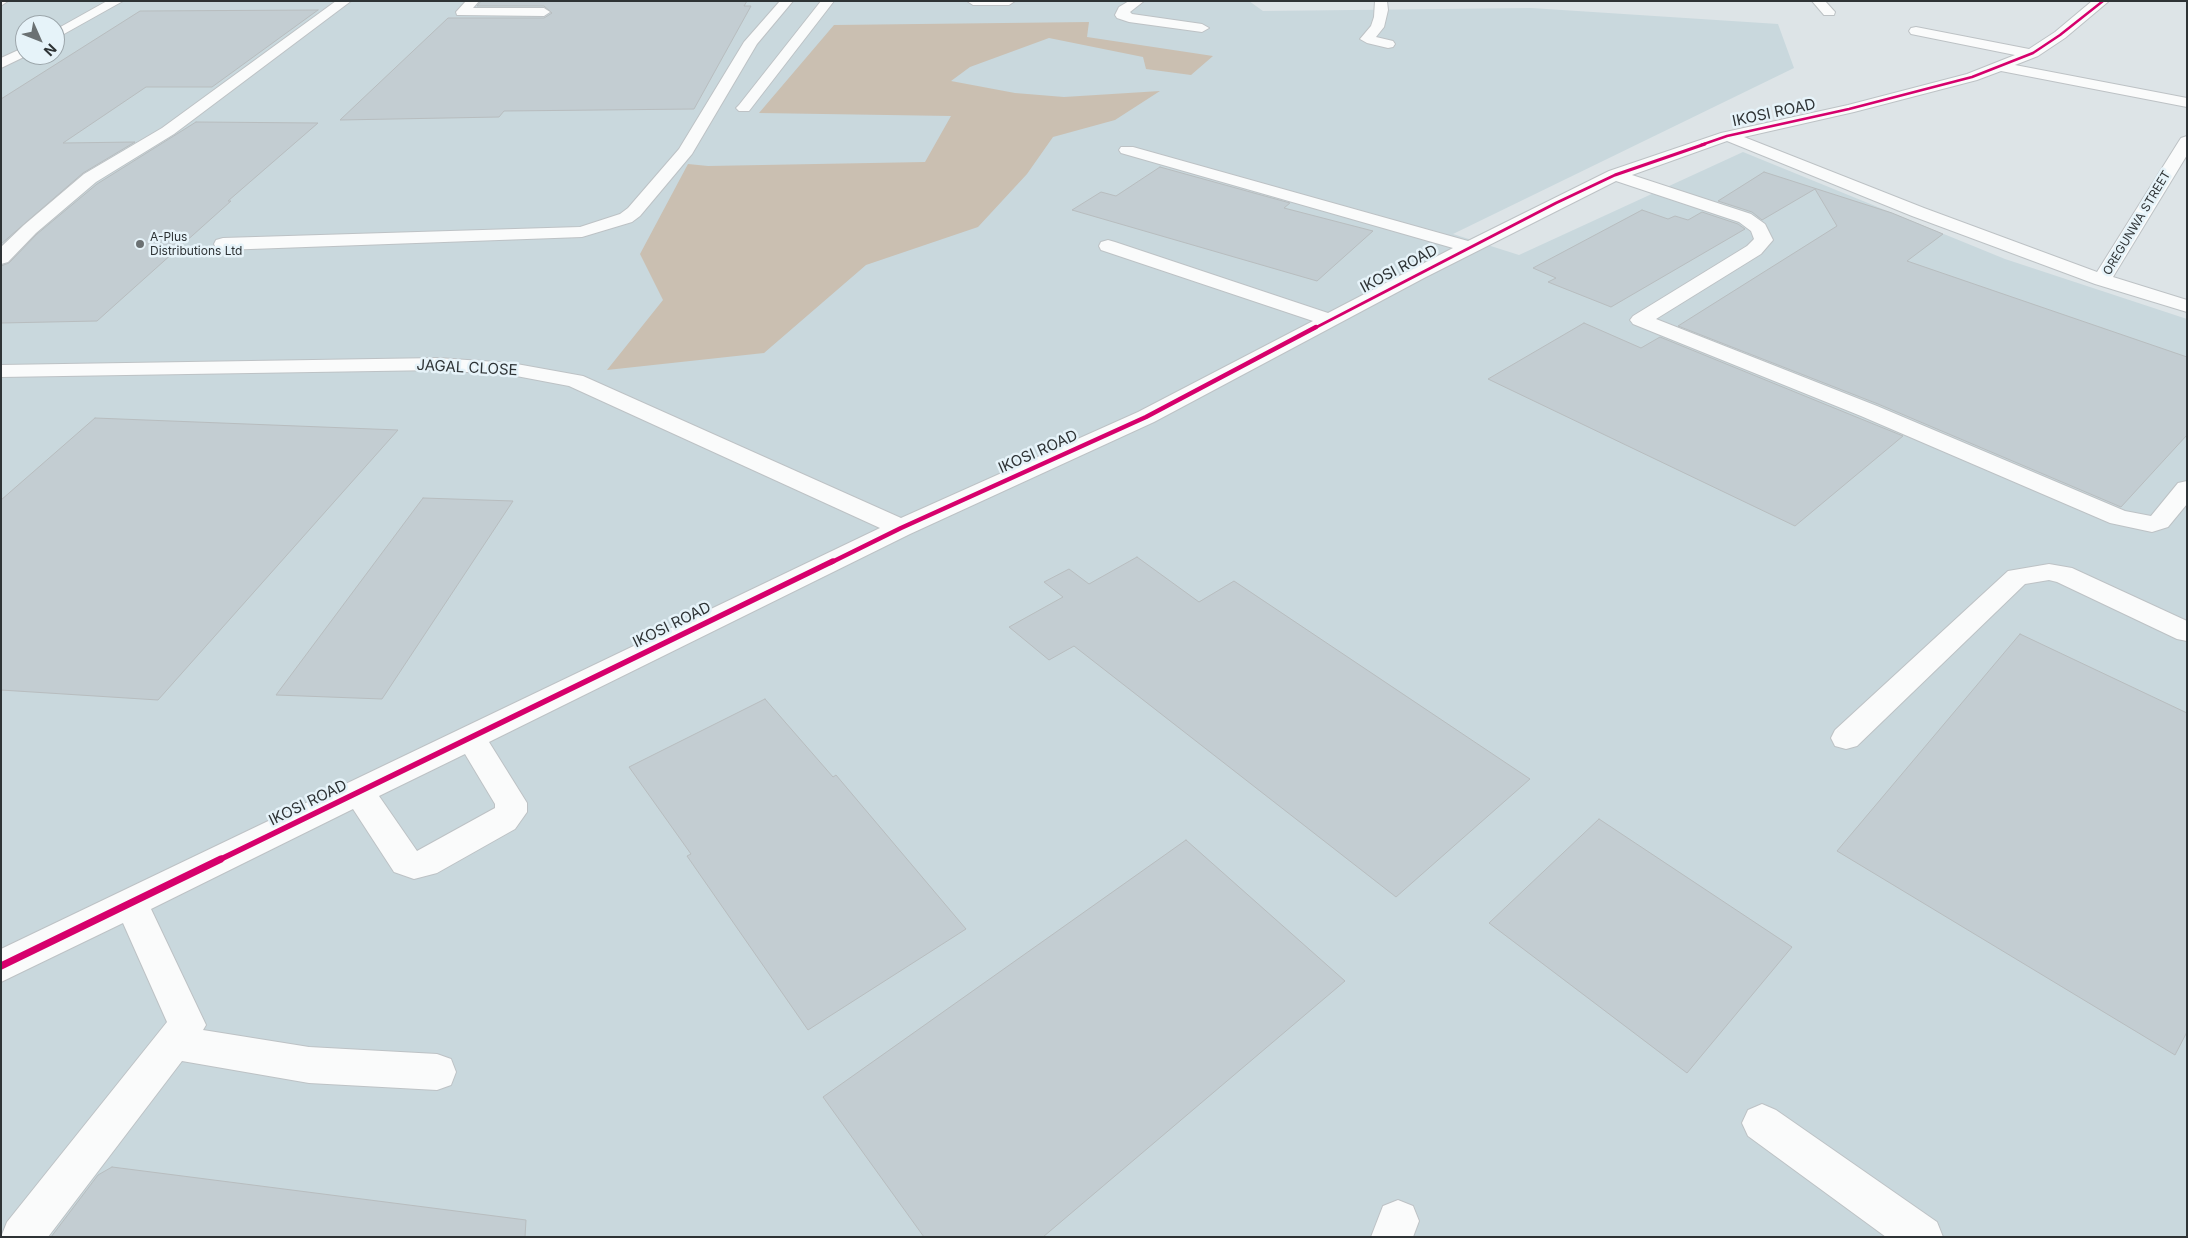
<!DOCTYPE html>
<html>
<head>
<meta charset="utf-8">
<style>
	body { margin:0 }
	#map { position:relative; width:2188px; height:1238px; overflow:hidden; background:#dde4e7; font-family:Inter,sans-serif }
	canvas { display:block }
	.frame { position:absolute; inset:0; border:2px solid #2e3335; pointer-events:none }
	.north { position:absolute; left:15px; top:15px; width:50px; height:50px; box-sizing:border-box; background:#e6f3f9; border:1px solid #9ca6ab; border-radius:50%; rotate:134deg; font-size:14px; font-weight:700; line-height:20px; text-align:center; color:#2e3335 }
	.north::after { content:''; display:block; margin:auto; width:18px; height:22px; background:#6b7173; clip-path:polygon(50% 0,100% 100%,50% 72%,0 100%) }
</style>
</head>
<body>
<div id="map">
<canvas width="2188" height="1238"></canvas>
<div class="frame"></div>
<div class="north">N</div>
</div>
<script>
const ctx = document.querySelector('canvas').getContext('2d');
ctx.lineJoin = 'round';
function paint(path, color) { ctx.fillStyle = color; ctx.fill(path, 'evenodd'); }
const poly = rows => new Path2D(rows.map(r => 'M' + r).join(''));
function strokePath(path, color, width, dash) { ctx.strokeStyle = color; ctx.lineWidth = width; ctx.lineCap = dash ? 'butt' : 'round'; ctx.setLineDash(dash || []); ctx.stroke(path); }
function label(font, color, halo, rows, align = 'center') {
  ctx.font = font + ' Inter,sans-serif'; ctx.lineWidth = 5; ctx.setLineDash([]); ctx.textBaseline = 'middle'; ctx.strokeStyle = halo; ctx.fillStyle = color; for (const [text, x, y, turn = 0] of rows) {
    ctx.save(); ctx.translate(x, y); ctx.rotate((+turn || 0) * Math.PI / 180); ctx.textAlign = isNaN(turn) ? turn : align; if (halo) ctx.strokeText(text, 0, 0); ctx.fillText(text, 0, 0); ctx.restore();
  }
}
const built = poly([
	[1,1,1249,1,1263,11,1531,8,1778,24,1794,68,1453,234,1519,255,1743,152,2005,259,2187,319,2187,1237,1,1237],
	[25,25,55,25,55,55,25,55]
]);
const forest = poly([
	[1089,22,1087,37,1213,56,1191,75,1146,69,1143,57,1049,38,970,67,951,81,1015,93,1064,97,1160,91,1115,120,1053,137,1027,174,978,227,866,265,764,353,607,370,663,300,640,254,688,164,708,166,925,162,951,116,759,113,834,25]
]);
const building = poly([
	[481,1,747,1,744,6,751,6,694,109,504,111,499,117,340,120,448,18,544,18,552,13,544,6,477,6,481,1],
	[318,10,212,87,146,87,63,143,135,142,83,173,1,244,1,99,140,11,318,10],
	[196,122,318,123,228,201,231,201,97,321,1,323,1,266,9,263,37,234,97,184,196,122],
	[1160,167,1290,203,1284,208,1373,231,1317,281,1072,210,1101,192,1116,196,1160,167],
	[1764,172,1892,213,1943,234,1907,261,2187,357,2187,435,2121,507,1878,404,1678,326,1837,226,1815,189,1762,220,1752,212,1718,201,1764,172],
	[1642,210,1668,219,1675,216,1688,220,1702,212,1738,224,1745,229,1611,307,1548,282,1556,278,1533,268,1642,210],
	[1584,323,1641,348,1660,337,1903,436,1795,526,1488,379,1584,323],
	[95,418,398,430,158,700,1,690,1,500,95,418],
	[423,498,513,501,382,699,276,695,423,498],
	[1137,557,1199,602,1234,581,1530,779,1396,897,1074,646,1049,660,1009,627,1063,597,1044,582,1069,569,1089,584,1137,557],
	[2020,634,2187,713,2187,1032,2175,1055,1837,851,2020,634],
	[765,699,833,777,836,775,966,929,808,1030,687,856,691,854,629,767,765,699],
	[1599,819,1792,947,1687,1073,1489,923,1599,819],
	[1186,840,1345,981,1043,1237,924,1237,823,1097,1186,840],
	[112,1167,526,1220,525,1237,51,1237,98,1175,112,1167]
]);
const minor = poly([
	[1,1,8,1,2,5,1,1],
	[107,1,123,1,55,39,55,30,107,1],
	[336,1,351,1,174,134,96,182,36,233,8,262,1,264,1,247,24,225,84,174,162,128,336,1],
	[466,1,479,1,473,8,544,8,550,12,544,16,457,15,456,12,466,1],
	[780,1,793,1,757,44,692,154,640,216,632,222,582,237,223,250,216,248,214,244,216,240,223,238,580,227,620,214,628,208,679,149,744,42,780,1],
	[821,1,834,1,749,111,739,111,736,108,739,105,821,1],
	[967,1,1015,1,1009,5,973,5,967,1],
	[1129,1,1144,1,1130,12,1132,14,1202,24,1209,28,1202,32,1129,22,1117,18,1115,15,1119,7,1129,1],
	[1375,1,1387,1,1388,10,1384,27,1376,37,1393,41,1395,44,1393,47,1388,48,1367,43,1360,39,1371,26,1374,17,1375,1],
	[1812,1,1825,1,1835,12,1834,15,1824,15,1812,1],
	[2092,1,2109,1,2065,38,2038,56,2015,65,2187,98,2187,107,2001,71,1977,80,1854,112,1744,137,1924,208,2097,272,2179,141,2181,138,2187,136,2187,155,2113,277,2187,300,2187,312,2095,284,1912,216,1727,141,1632,175,1751,214,1765,224,1773,240,1761,254,1656,319,1877,406,2125,511,2151,516,2178,483,2187,481,2187,504,2168,527,2152,532,2110,523,1861,416,1633,324,1630,320,1633,316,1747,246,1754,239,1751,231,1739,222,1616,181,1424,278,1154,422,910,534,489,742,527,803,527,812,515,829,437,873,414,879,394,872,353,809,151,909,206,1025,203,1030,309,1047,437,1054,451,1059,456,1072,451,1085,437,1090,309,1083,182,1061,48,1237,1,1237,7,1222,167,1022,123,923,1,982,1,949,880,528,569,386,511,375,438,370,1,377,1,365,438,358,511,363,583,376,901,518,1138,412,1313,321,1101,250,1099,246,1101,242,1108,240,1115,242,1328,313,1453,248,1121,153,1119,150,1121,147,1133,147,1468,241,1609,171,1721,133,1848,105,1967,74,2015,55,1911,34,1909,31,1911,28,1916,27,2029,49,2055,32,2092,1],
	[465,754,495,804,495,808,417,851,379,796,465,754],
	[25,47,25,55,28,55,1,68,1,58,25,47],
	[2049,564,2072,568,2187,621,2187,641,2177,639,2057,582,2049,580,2025,584,1857,746,1846,749,1835,746,1831,738,1835,730,2008,571,2049,564],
	[1762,1104,1776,1110,1937,1222,1943,1237,1886,1237,1748,1136,1742,1123,1748,1110,1762,1104],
	[1398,1200,1413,1206,1419,1221,1413,1237,1371,1237,1383,1206,1398,1200]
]);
const cyclewayFar4 = poly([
	[1701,145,1727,136,1849,109,1972,77,2033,53,2060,35,2103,1]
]);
const cyclewayFar3 = poly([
	[1313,329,1556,203,1615,175,1705,144]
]);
const cyclewayFar2 = poly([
	[830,563,901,528,1146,417,1316,327]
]);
const cyclewayFar1 = poly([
	[219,860,833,561]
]);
const cycleway = poly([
	[1,966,221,859]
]);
const markers = [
	[140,244,5,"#6b7173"]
];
const farStreetnames = [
	["OREGUNWA STREET",2137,223,-59]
];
const farPoinames = [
	["A-Plus",150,237],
	["Distributions Ltd",150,251]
];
const streetNames = [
	["IKOSI ROAD",1774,113,-12],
	["IKOSI ROAD",1399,269,-28],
	["JAGAL CLOSE",467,368,3],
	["IKOSI ROAD",1038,452,-24],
	["IKOSI ROAD",672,625,-26],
	["IKOSI ROAD",308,803,-26]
];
paint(built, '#c9d8dd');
paint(forest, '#cabfb1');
paint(building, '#c3cdd2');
strokePath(building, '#b8bdbf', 1);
strokePath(minor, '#bdc2c5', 2);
paint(minor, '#fafbfb');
strokePath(cyclewayFar4, '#d6006c', 2.5);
strokePath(cyclewayFar3, '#d6006c', 3);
strokePath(cyclewayFar2, '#d6006c', 4.5);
strokePath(cyclewayFar1, '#d6006c', 5.5);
strokePath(cycleway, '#d6006c', 7);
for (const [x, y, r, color] of markers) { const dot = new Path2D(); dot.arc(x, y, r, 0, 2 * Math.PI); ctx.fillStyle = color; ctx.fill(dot); strokePath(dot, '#e6f3f9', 2); }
label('12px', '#2e3335', '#e6f3f9', farStreetnames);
label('12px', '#2e3335', '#e6f3f9', farPoinames, 'left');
label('15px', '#2e3335', '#e6f3f9', streetNames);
</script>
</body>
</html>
